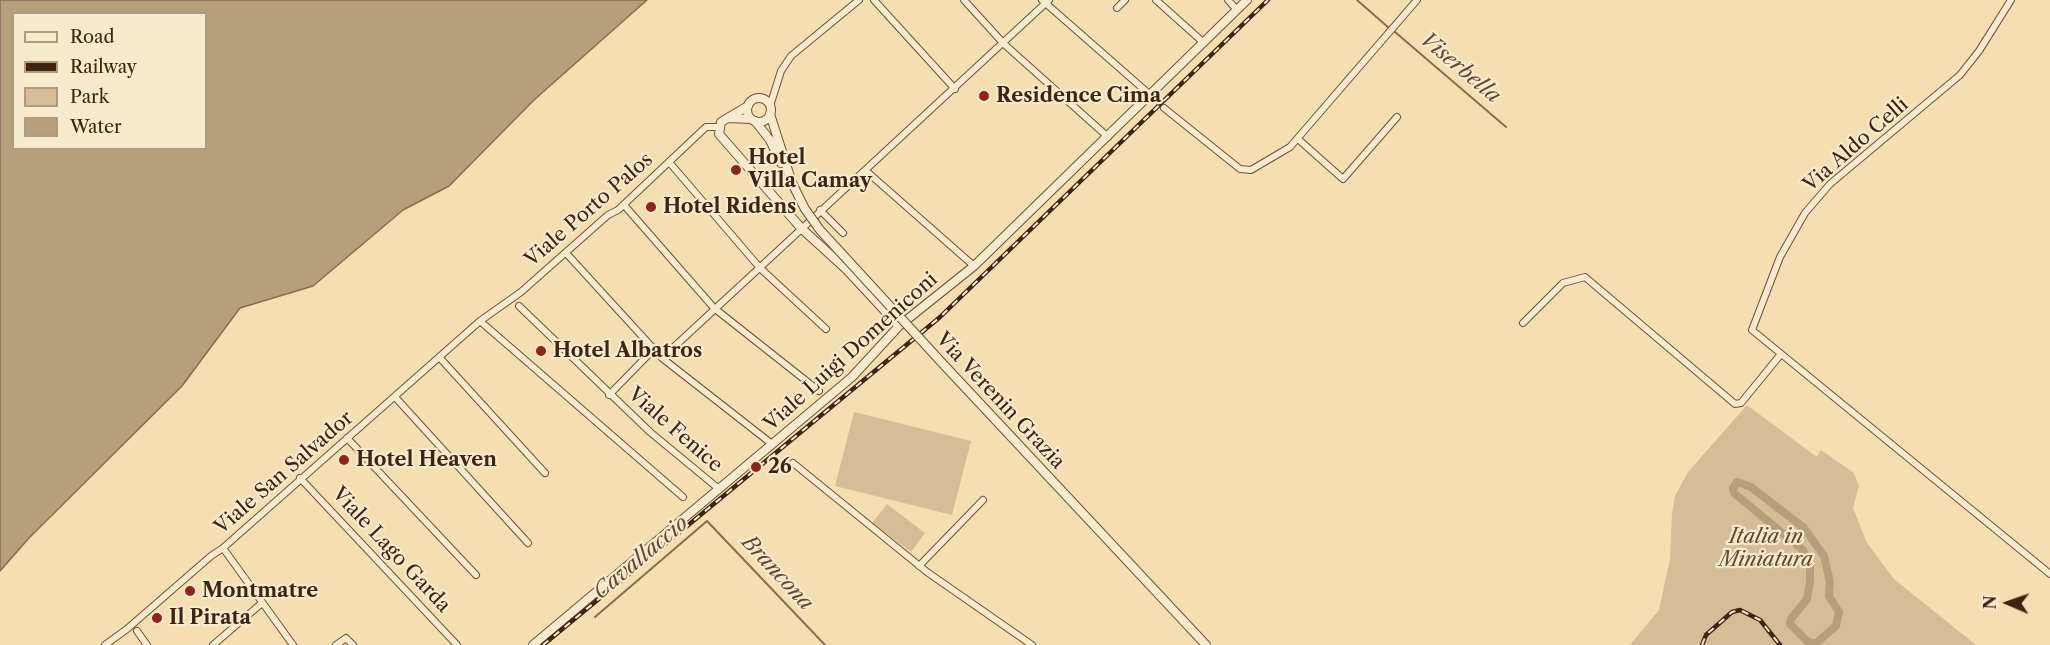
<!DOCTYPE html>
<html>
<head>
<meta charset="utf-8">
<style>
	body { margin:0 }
	#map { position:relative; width:2050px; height:645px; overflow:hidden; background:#f4deb2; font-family:"Libre Caslon Text",serif }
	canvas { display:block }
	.legend { position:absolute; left:12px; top:12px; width:195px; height:138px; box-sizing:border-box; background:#f8eacd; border:2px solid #ae9b82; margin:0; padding:8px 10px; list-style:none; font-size:18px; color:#3f2411 }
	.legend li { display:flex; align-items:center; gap:12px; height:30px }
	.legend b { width:30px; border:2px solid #ae9b82 }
	.north { position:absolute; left:1978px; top:573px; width:60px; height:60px; -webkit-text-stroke:4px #f8eacd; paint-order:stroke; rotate:272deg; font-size:16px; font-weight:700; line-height:24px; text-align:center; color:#3f2411 }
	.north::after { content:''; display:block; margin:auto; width:21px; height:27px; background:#3f2411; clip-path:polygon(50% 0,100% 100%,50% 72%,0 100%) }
</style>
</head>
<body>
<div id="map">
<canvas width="2050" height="645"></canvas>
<ul class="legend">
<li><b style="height:8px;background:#f8eacd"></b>Road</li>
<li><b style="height:8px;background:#3f2411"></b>Railway</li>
<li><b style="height:16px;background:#d5be97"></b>Park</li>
<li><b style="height:16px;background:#b69f7b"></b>Water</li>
</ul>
<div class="north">N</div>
</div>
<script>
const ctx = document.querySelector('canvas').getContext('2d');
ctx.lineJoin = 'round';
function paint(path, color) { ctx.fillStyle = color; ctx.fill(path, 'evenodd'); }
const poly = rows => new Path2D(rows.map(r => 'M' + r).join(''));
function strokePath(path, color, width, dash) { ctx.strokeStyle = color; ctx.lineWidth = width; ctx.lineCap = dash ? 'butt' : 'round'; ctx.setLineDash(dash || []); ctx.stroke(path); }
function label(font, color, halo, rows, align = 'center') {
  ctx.font = font + ' "Libre Caslon Text",serif'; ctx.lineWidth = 4.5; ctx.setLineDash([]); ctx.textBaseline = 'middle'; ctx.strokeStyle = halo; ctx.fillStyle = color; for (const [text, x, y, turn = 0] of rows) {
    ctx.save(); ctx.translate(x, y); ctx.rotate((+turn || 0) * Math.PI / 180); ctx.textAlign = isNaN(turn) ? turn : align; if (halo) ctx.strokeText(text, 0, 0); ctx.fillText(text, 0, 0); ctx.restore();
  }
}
const green = poly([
	[1747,405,1814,455,1817,456,1821,450,1854,473,1859,486,1853,508,1867,543,1894,579,1976,645,1630,645,1659,610,1670,559,1672,513,1675,496,1688,472],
	[854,412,971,441,952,515,835,486],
	[887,504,925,533,911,552,872,523]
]);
const water = poly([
	[0,0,647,0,534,100,449,186,403,210,313,286,240,308,182,386,29,538,0,571,0,0],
	[14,14,206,14,206,148,14,148,14,14]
]);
const stream = poly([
	[1357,0,1389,28],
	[1395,32,1506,127],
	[595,617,707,521,825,645]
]);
const canal = poly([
	[1737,482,1751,487,1804,528,1824,556,1830,582,1829,596,1839,612,1836,626,1815,644,1807,641,1790,624,1791,619,1807,599,1810,582,1810,564,1803,550,1734,493,1733,488,1737,482]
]);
const minor = poly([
	[874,0,955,89],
	[964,0,1004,44,1108,137],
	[1042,0,1156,100],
	[1156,0,1204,43],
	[1228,0,1237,10],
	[2011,0,1979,51,1960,75,1830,184,1805,213,1780,257,1752,330,2050,574],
	[1117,8,1125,0],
	[770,106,781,71,791,56,859,0],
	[1164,108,1240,169,1251,170,1290,147,1417,0],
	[1298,139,1343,179,1397,117],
	[669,162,760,268,826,329],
	[865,170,974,266],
	[624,205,714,308,819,391],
	[820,210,843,233],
	[566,253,662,358,772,444],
	[519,306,650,432,719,489],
	[480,321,683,497],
	[1523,323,1563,283,1585,277,1735,404,1741,403,1781,354],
	[439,357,545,473],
	[662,358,1049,0],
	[609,395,654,349],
	[395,397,528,543],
	[347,438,476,575],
	[793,463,927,572,1032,645],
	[300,478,457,645],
	[223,548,293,645],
	[919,566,983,500],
	[137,631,147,645],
	[105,645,127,629,211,556,223,548,480,321,521,292,608,215,618,210,706,127,719,127],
	[213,645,262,603],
	[336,645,346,638,353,645]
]);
const tertiary = poly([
	'747 110a12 12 0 1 1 24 0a12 12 0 1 1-24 0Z',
	[748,106,721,122,719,134,801,228,846,269,899,326],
	[770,114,792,183],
	[728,118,751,119],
	[755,121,770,140,781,163],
	[944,365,1206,645],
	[533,645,852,377,899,326,974,266,1247,0]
]);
const rail = poly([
	[543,645,939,318,1268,0],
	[1702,645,1706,635,1732,612,1740,610,1760,620,1780,645]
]);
const tertiaryBridge = poly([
	[792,183,805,209,820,230,944,365]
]);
const markers = [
	[984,96,6,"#8f2418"],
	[736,170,6,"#8f2418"],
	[651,207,6,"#8f2418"],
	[541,351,6,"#8f2418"],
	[344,460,6,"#8f2418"],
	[756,467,6,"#8f2418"],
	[190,591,6,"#8f2418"],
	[157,618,6,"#8f2418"]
];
const poiNames = [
	["Residence Cima",996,96],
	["Hotel",748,158],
	["Villa Camay",748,181],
	["Hotel Ridens",663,207],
	["Hotel Albatros",553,351],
	["Hotel Heaven",356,460],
	["26",768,467],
	["Montmatre",202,591],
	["Il Pirata",169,618]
];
const streetNames = [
	["Via Aldo Celli",1856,145,-41],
	["Viale Porto Palos",589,210,-41],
	["Viale Luigi Domeniconi",851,352,-42],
	["Via Verenin Grazia",1000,401,47],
	["Viale Fenice",675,430,41],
	["Viale San Salvador",284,473,-41],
	["Viale Lago Garda",391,550,47]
];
const parkNames = [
	["Italia in",1766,537],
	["Miniatura",1766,560]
];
const waterNames = [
	["Viserbella",1460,68,40],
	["Cavallaccio",641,558,-40],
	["Brancona",777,573,47]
];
paint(green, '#d5be97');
paint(water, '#b69f7b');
strokePath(water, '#866e51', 1.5);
strokePath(stream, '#866e51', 2);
strokePath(canal, '#b69f7b', 8);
strokePath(minor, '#6c5239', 8);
strokePath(tertiary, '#6c5239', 10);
strokePath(minor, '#f8eacd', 6);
strokePath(tertiary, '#f8eacd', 8);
strokePath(rail, '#3f2411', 4.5);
strokePath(rail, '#f8eacd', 2, [7]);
strokePath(tertiaryBridge, '#6c5239', 10, []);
strokePath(tertiaryBridge, '#f8eacd', 8);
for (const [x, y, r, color] of markers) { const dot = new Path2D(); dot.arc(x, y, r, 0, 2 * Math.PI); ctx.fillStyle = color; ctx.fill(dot); strokePath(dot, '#f8eacd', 2); }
label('bold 20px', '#3f2411', '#f8eacd', poiNames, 'left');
label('20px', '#3f2411', '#f8eacd', streetNames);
label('italic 20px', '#644a32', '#f8eacd', parkNames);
label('italic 21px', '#634931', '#f8eacd', waterNames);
</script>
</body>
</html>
